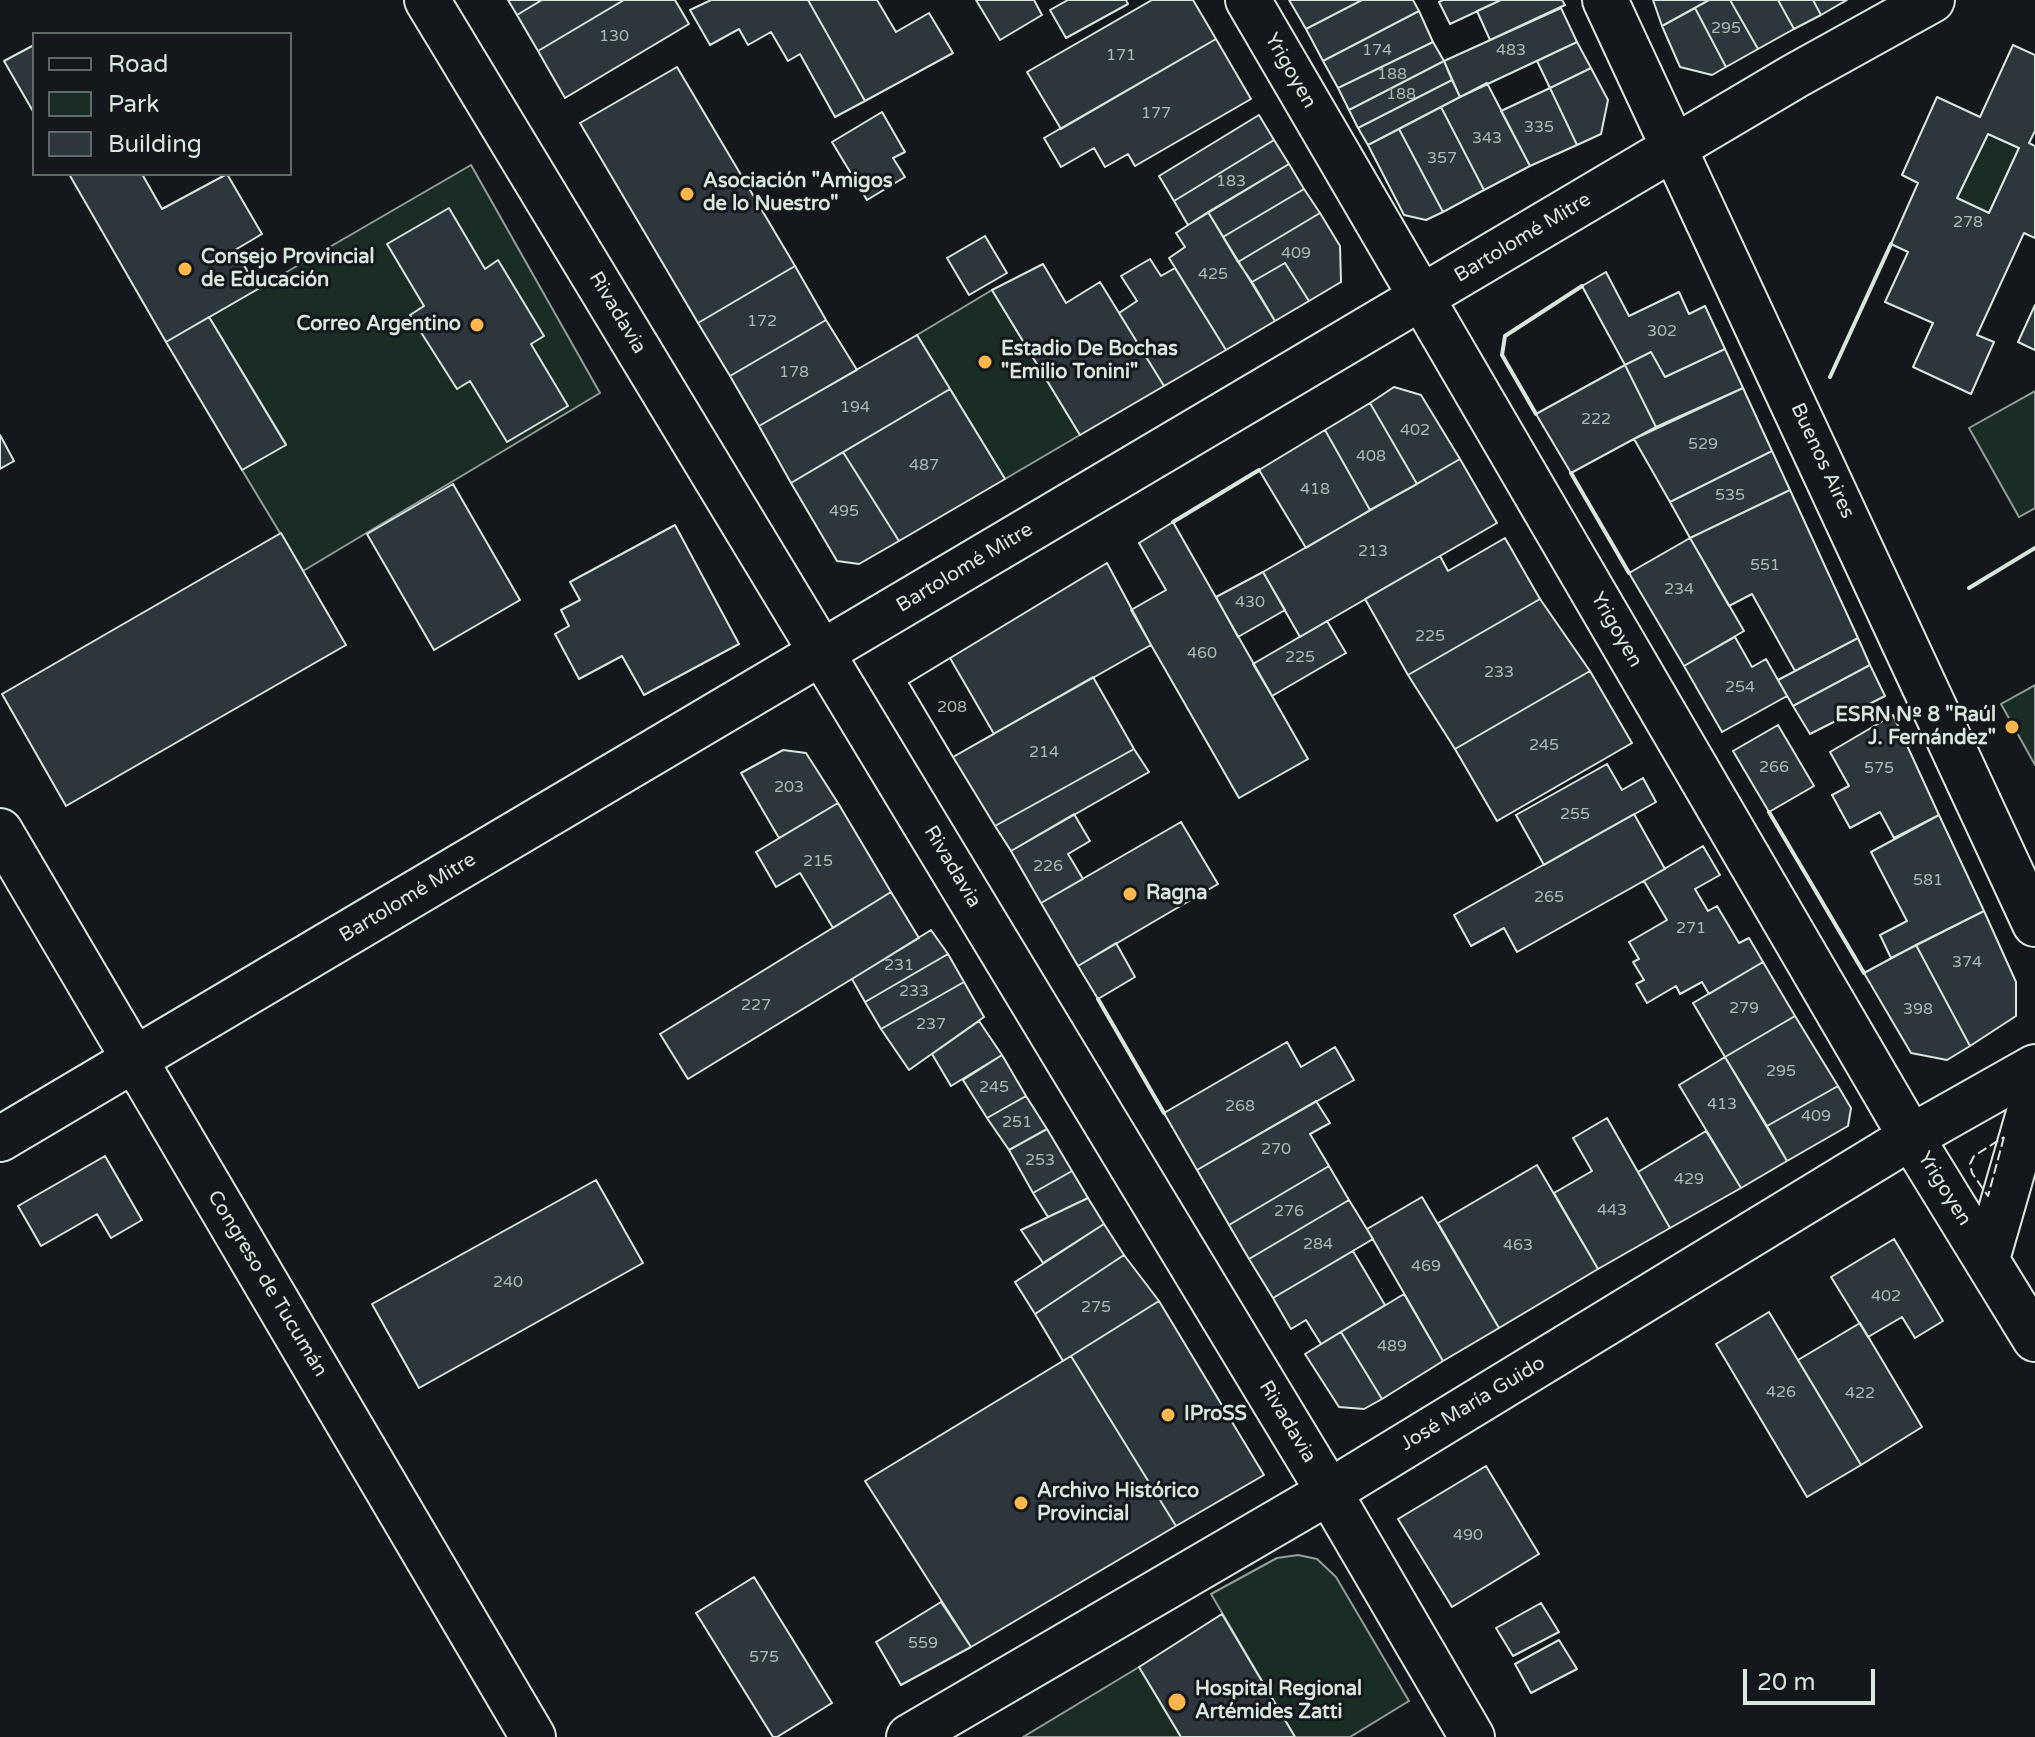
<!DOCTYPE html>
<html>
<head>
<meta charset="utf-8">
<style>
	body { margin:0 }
	#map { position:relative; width:2035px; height:1737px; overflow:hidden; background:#14181c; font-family:"Varela Round",sans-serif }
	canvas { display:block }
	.legend { position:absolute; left:32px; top:32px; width:260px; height:144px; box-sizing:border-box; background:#14181c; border:2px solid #626a69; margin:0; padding:10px 14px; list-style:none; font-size:24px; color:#d8e6dc }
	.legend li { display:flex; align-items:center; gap:16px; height:40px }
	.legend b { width:40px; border:2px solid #626a69 }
	.scale { position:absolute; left:1743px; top:1669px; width:132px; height:36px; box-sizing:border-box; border:4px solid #d8e6dc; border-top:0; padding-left:10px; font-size:24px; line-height:28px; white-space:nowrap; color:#d8e6dc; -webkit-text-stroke:6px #14181c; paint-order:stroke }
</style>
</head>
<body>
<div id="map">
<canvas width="2035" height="1737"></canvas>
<ul class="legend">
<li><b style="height:10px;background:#14181c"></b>Road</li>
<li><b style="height:22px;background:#1a2d24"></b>Park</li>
<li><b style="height:22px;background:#2c363c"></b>Building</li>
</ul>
<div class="scale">20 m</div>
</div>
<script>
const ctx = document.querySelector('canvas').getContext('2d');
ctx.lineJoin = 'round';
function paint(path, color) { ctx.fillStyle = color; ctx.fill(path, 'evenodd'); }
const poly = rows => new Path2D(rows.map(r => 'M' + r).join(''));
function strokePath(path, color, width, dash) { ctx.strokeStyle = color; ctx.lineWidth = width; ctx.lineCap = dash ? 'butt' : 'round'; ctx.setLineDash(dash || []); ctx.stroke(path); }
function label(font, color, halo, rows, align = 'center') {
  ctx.font = font + ' "Varela Round",sans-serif'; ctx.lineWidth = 6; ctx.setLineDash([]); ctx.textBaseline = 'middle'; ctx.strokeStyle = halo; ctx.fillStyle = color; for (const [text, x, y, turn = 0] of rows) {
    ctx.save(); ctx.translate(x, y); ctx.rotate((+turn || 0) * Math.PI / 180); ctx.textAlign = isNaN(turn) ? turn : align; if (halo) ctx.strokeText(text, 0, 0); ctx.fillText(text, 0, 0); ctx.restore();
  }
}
const green = poly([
	[1988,134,2019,148,1989,213,1957,198,1988,134],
	[471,165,600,393,303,571,242,470,286,444,209,317,471,165],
	[992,290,1080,435,1005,479,917,335,992,290],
	[2035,391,2035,508,2019,517,1969,428,2035,391],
	[2035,685,2035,765,2001,704,2035,685],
	[1298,1555,1317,1559,1336,1577,1409,1701,1350,1737,1295,1737,1211,1594,1277,1558,1298,1555],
	[1139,1667,1181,1737,1023,1737,1139,1667]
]);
const building = poly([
	[508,0,542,0,517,15,508,0],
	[542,0,624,0,538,51,517,15,542,0],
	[624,0,675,0,689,24,565,98,538,51,624,0],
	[711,0,808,0,865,101,835,117,800,54,788,61,771,32,748,45,739,29,710,45,690,10,711,0],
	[808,0,877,0,896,32,929,13,953,53,865,101,808,0],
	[976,0,1034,0,1042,15,1000,40,976,0],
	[1068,0,1126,0,1128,4,1066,38,1050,10,1068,0],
	[1152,0,1193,0,1216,39,1061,129,1027,72,1152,0],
	[1289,0,1362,0,1306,29,1289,0],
	[1362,0,1413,0,1419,11,1323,61,1306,29,1362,0],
	[1443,0,1501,0,1450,24,1439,2,1443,0],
	[1501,0,1562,0,1565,5,1490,40,1477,11,1501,0],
	[1653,0,1709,0,1662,26,1653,0],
	[1709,0,1730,0,1758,49,1726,67,1695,8,1709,0],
	[1730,0,1778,0,1794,29,1758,49,1730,0],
	[1778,0,1813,0,1821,15,1794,29,1778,0],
	[1813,0,1847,0,1821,15,1813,0],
	[1561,8,1577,42,1460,97,1444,61,1561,8],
	[1695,8,1726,67,1712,75,1680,67,1662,26,1695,8],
	[1419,11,1433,42,1338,88,1323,61,1419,11],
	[1216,39,1251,99,1135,166,1128,154,1105,167,1094,148,1061,167,1044,138,1216,39],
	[1433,42,1444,61,1349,110,1338,88,1433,42],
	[1577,42,1591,68,1550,88,1537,61,1577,42],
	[34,45,34,113,4,61,34,45],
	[2013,45,2035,55,2035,131,2029,143,2035,146,2035,238,2024,233,1977,335,1994,342,1971,394,1913,367,1933,323,1885,302,1908,252,1891,244,1918,183,1902,175,1937,97,1980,117,2013,45],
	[1988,134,2019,148,1989,213,1957,198,1988,134],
	[1444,61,1452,80,1358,128,1349,110,1444,61],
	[677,67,795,266,698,323,580,123,677,67],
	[1591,68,1608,100,1601,134,1577,145,1550,88,1591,68],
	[1452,80,1460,97,1368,145,1358,128,1452,80],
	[1487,83,1530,166,1484,190,1441,107,1487,83],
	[1550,88,1577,145,1530,166,1501,111,1550,88],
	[1441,107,1484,190,1443,212,1399,129,1441,107],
	[882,112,905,152,893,158,905,177,867,200,832,142,882,112],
	[1259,115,1274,140,1174,201,1159,176,1259,115],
	[1399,129,1443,212,1426,220,1404,215,1368,145,1399,129],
	[1274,140,1289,164,1188,225,1174,201,1274,140],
	[1289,164,1304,189,1223,237,1208,212,1289,164],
	[69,174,142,174,162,209,227,174,262,234,235,250,258,289,166,342,69,174],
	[1304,189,1320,213,1238,262,1223,237,1304,189],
	[449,208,485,269,498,260,544,336,531,344,568,406,507,442,470,381,457,389,410,315,424,306,387,244,449,208],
	[1208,212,1275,321,1226,350,1169,258,1185,247,1176,233,1208,212],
	[1320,213,1340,246,1341,282,1309,301,1285,263,1252,282,1238,262,1320,213],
	[985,236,1007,273,969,295,947,258,985,236],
	[1150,259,1161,276,1175,268,1226,350,1164,386,1119,313,1137,301,1121,276,1150,259],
	[1285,263,1309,301,1275,321,1252,282,1285,263],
	[1043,264,1066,303,1100,282,1164,386,1080,435,992,290,1043,264],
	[795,266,826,320,730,376,698,323,795,266],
	[1606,272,1629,316,1679,292,1689,314,1705,306,1725,349,1665,377,1651,352,1625,365,1582,286,1606,272],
	[2035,305,2035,350,2018,342,2035,305],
	[209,317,286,445,242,470,166,342,209,317],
	[826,320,857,370,759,426,730,376,826,320],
	[917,335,950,389,791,483,759,426,917,335],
	[1725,349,1743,388,1656,427,1625,365,1651,352,1665,377,1725,349],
	[1625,365,1656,427,1571,473,1536,414,1625,365],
	[1394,387,1421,395,1460,459,1417,484,1370,403,1394,387],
	[1743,388,1772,451,1670,502,1634,439,1743,388],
	[950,389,1005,479,899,541,843,452,950,389],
	[1370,403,1417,484,1370,510,1325,430,1370,403],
	[1325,430,1370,510,1306,548,1259,470,1325,430],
	[0,435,14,461,0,469,0,435],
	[1772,451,1790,490,1690,538,1670,502,1772,451],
	[843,452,899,541,859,564,837,561,791,483,843,452],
	[1460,459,1497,523,1300,637,1263,572,1460,459],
	[453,484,520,600,434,650,367,534,453,484],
	[1790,490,1858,638,1795,671,1752,594,1729,606,1690,538,1790,490],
	[1173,522,1308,759,1239,798,1131,610,1166,590,1139,543,1173,522],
	[675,525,739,644,644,695,622,656,579,679,555,634,569,626,561,610,580,600,570,582,675,525],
	[281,533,346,645,66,806,2,694,281,533],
	[1505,538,1540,599,1408,675,1365,599,1440,556,1448,571,1505,538],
	[1690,538,1744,631,1684,666,1629,573,1690,538],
	[1107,563,1151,645,953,757,909,683,1107,563],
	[1263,572,1285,610,1238,637,1216,597,1263,572],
	[1540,599,1590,671,1455,749,1408,675,1540,599],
	[1327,621,1346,653,1272,696,1253,664,1327,621],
	[1735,637,1752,667,1766,659,1787,696,1722,732,1684,666,1735,637],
	[1858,638,1870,665,1793,706,1778,680,1858,638],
	[950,658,994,734,953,757,909,683,950,658],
	[1870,665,1885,696,1810,734,1793,706,1870,665],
	[1590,671,1632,743,1497,821,1455,749,1590,671],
	[1093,677,1134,749,995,826,953,757,1093,677],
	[1893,715,1939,815,1894,838,1880,812,1850,828,1832,795,1849,786,1830,752,1893,715],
	[1778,725,1814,786,1769,812,1733,751,1778,725],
	[1134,749,1149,772,1011,851,995,826,1134,749],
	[783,750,806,753,838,803,779,838,741,773,783,750],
	[1607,764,1622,790,1643,778,1656,802,1544,865,1516,815,1607,764],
	[838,803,891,892,833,928,800,873,776,887,756,852,838,803],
	[1074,814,1090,841,1068,854,1083,879,1041,903,1011,851,1074,814],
	[1634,814,1665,869,1517,952,1504,928,1471,946,1454,915,1634,814],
	[1939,815,1984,911,1891,958,1880,935,1907,921,1871,852,1939,815],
	[1181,822,1218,884,1078,966,1041,903,1181,822],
	[1703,846,1720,875,1695,889,1708,911,1717,906,1739,943,1749,938,1763,962,1709,994,1702,982,1680,994,1676,986,1647,1003,1636,984,1644,980,1633,962,1639,959,1629,942,1667,920,1644,881,1703,846],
	[891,892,919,938,688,1079,660,1034,891,892],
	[1984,911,2016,982,2016,1016,1970,1046,1916,945,1984,911],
	[931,930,948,954,865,1002,852,979,931,930],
	[1116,943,1135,977,1098,999,1078,966,1116,943],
	[1916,945,1970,1046,1947,1060,1911,1053,1864,973,1916,945],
	[948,954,964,982,881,1029,865,1002,948,954],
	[1763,962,1795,1016,1725,1057,1693,1003,1763,962],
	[964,982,984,1017,909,1070,881,1029,964,982],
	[1795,1016,1838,1086,1767,1126,1725,1057,1795,1016],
	[979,1021,1002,1055,951,1086,932,1054,979,1021],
	[1287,1042,1301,1067,1335,1047,1354,1080,1197,1170,1164,1113,1287,1042],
	[1002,1055,1026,1096,987,1118,963,1080,1002,1055],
	[1725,1057,1787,1161,1741,1188,1679,1085,1725,1057],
	[1838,1086,1851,1108,1848,1126,1787,1161,1767,1126,1838,1086],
	[1026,1096,1047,1129,1009,1150,987,1118,1026,1096],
	[1316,1101,1330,1123,1310,1134,1329,1166,1229,1225,1197,1170,1316,1101],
	[1607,1118,1670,1228,1598,1269,1554,1193,1592,1171,1573,1138,1607,1118],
	[1047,1129,1072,1171,1033,1193,1009,1150,1047,1129],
	[1706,1131,1741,1188,1670,1228,1638,1172,1706,1131],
	[105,1156,142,1220,111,1238,97,1214,41,1246,18,1206,105,1156],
	[1537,1165,1598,1269,1499,1328,1438,1223,1537,1165],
	[1329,1166,1349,1200,1249,1259,1229,1225,1329,1166],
	[1072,1171,1088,1198,1048,1217,1033,1193,1072,1171],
	[596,1180,643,1263,419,1388,372,1304,596,1180],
	[1422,1197,1499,1328,1443,1361,1367,1229,1422,1197],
	[1088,1198,1104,1224,1043,1263,1021,1230,1088,1198],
	[1349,1200,1373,1239,1273,1298,1249,1259,1349,1200],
	[1104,1224,1124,1255,1035,1314,1015,1282,1104,1224],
	[1894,1239,1943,1321,1915,1338,1902,1317,1868,1337,1831,1277,1894,1239],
	[1353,1251,1385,1305,1321,1344,1306,1320,1291,1329,1273,1298,1353,1251],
	[1124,1255,1159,1301,1063,1361,1035,1314,1124,1255],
	[1404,1294,1443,1361,1382,1399,1341,1332,1404,1294],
	[1159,1301,1264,1475,1176,1526,1071,1356,1159,1301],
	[1769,1312,1861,1465,1807,1497,1716,1344,1769,1312],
	[1860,1323,1922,1427,1861,1465,1798,1360,1860,1323],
	[1341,1332,1382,1399,1364,1409,1339,1407,1305,1354,1341,1332],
	[1071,1356,1176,1526,971,1647,865,1481,1071,1356],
	[1486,1466,1539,1554,1452,1607,1398,1519,1486,1466],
	[754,1577,832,1703,777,1737,773,1737,696,1613,754,1577],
	[941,1602,971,1647,901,1685,876,1642,941,1602],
	[1541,1603,1559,1632,1513,1656,1496,1628,1541,1603],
	[1222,1614,1295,1737,1181,1737,1139,1667,1222,1614],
	[1559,1640,1577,1669,1531,1693,1515,1664,1559,1640]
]);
const minor = poly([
	[1248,0,1911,1137,2035,1339],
	[1605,0,2035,924],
	[0,831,533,1737],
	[0,1139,1795,76,1932,0],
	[1987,1259,2035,1092]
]);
const major = poly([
	[427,0,1329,1492,1472,1737],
	[909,1737,1329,1492,1911,1137,2035,1067]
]);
const fence = poly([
	[2004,1137,1988,1196,1972,1173,1970,1164,1974,1156,2004,1137]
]);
const wall = poly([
	[1830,377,1891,244],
	[1536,414,1502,355,1505,336,1582,286],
	[1571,473,1629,573],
	[1173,522,1259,470],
	[1969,588,2035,548],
	[1769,812,1864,973],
	[1098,999,1164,1113]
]);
const markers = [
	[687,194,8,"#ffb74d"],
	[185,269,8,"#ffb74d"],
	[477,325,8,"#ffb74d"],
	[985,362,8,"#ffb74d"],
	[2012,727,8,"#ffb74d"],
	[1130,894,8,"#ffb74d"],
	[1168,1415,8,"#ffb74d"],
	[1021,1503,8,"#ffb74d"],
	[1177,1702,10,"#ffb74d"]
];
const numberNames = [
	["295",1726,29],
	["130",614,37],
	["174",1377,51],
	["483",1511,51],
	["171",1121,56],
	["188",1392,75],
	["188",1401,95],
	["177",1156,114],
	["335",1539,128],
	["343",1487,139],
	["357",1442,159],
	["183",1231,182],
	["278",1968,223],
	["409",1296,254],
	["425",1213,275],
	["172",762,322],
	["302",1662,332],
	["178",794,373],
	["194",855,408],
	["222",1596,420],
	["402",1415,431],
	["529",1703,445],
	["408",1371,457],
	["487",924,466],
	["418",1315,490],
	["535",1730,496],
	["495",844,512],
	["213",1373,552],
	["551",1765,566],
	["234",1679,590],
	["430",1250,603],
	["225",1430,637],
	["460",1202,654],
	["225",1300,658],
	["233",1499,673],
	["254",1740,688],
	["208",952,708],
	["245",1544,746],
	["214",1044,753],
	["266",1774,768],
	["575",1879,769],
	["203",789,788],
	["255",1575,815],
	["215",818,862],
	["226",1048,867],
	["581",1928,881],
	["265",1549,898],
	["271",1691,929],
	["374",1967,963],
	["231",899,966],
	["233",914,992],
	["227",756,1006],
	["279",1744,1009],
	["398",1918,1010],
	["237",931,1025],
	["295",1781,1072],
	["245",994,1088],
	["413",1722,1105],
	["268",1240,1107],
	["409",1816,1117],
	["251",1017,1123],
	["270",1276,1150],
	["253",1040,1161],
	["429",1689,1180],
	["443",1612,1211],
	["276",1289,1212],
	["284",1318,1245],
	["463",1518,1246],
	["469",1426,1267],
	["240",508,1283],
	["402",1886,1297],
	["275",1096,1308],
	["489",1392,1347],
	["426",1781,1393],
	["422",1860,1394],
	["490",1468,1536],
	["559",923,1644],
	["575",764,1658]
];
const streetNames = [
	["Yrigoyen",1290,71,60],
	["Bartolomé Mitre",1523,238,-31],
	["Rivadavia",617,313,59],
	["Buenos Aires",1822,461,65],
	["Bartolomé Mitre",965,568,-31],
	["Yrigoyen",1616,630,60],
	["Rivadavia",952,867,59],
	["Bartolomé Mitre",408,898,-31],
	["Yrigoyen",1944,1189,58],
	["Congreso de Tucumán",267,1284,59],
	["José María Guido",1473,1404,-31],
	["Rivadavia",1287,1422,59]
];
const poiNames = [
	["Asociación \"Amigos",703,182],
	["de lo Nuestro\"",703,205],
	["Consejo Provincial",201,258],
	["de Educación",201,281],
	["Correo Argentino",461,325,"right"],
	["Estadio De Bochas",1001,350],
	["\"Emilio Tonini\"",1001,373],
	["ESRN Nº 8 \"Raúl",1996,716,"right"],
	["J. Fernández\"",1996,739,"right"],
	["Ragna",1146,894],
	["IProSS",1184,1415],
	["Archivo Histórico",1037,1492],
	["Provincial",1037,1515],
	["Hospital Regional",1195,1690],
	["Artémides Zatti",1195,1713]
];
paint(green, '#1a2d24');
strokePath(green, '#939e99', 2);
paint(building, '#2c363c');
strokePath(building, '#d8e6dc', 2);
strokePath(minor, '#d8e6dc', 48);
strokePath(major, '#d8e6dc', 48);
strokePath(minor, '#14181c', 44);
strokePath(major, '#14181c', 44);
strokePath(fence, '#d8e6dc', 2, [10, 4]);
strokePath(wall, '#d8e6dc', 4);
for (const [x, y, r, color] of markers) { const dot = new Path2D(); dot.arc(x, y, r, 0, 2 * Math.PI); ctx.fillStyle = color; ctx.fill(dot); strokePath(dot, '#14181c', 3); }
label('16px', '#adbab4', null, numberNames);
label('20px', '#d8e6dc', '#14181c', streetNames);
label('bold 20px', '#d8e6dc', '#14181c', poiNames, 'left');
</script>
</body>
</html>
